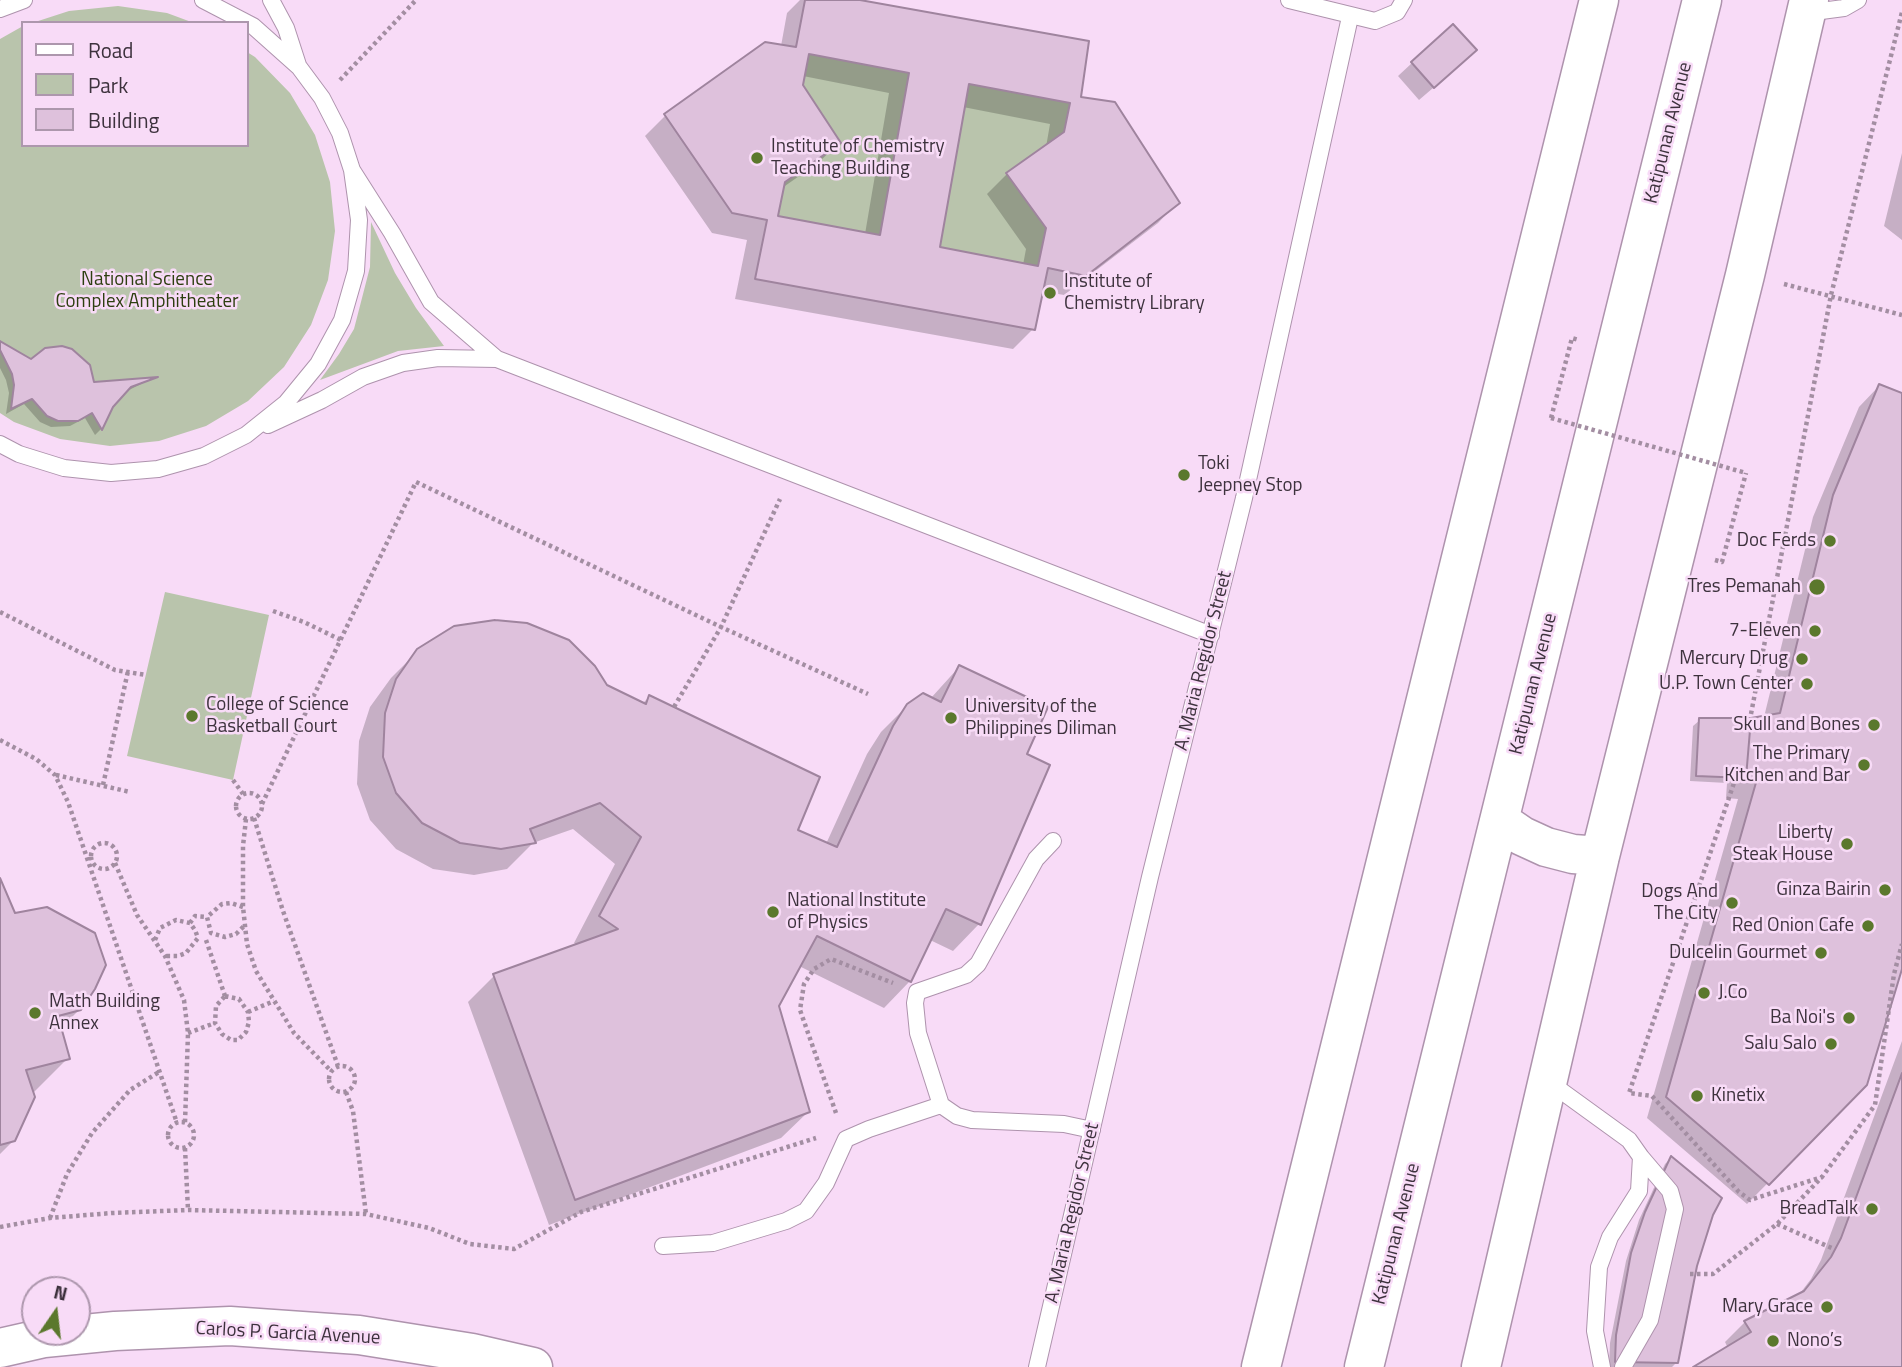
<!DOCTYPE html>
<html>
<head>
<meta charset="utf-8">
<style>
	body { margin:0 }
	#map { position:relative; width:1902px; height:1367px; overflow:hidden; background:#f8dbf7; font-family:"Titillium Web",sans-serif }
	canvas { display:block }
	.legend { position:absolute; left:21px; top:21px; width:228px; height:126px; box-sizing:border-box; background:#f8dbf7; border:2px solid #ad97ad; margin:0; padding:9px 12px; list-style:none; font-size:21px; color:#3d323d }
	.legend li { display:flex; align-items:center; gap:14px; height:35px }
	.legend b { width:35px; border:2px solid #ad97ad }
	.north { position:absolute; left:21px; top:1276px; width:70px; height:70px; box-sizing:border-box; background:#f8dbf7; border:2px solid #ad97ad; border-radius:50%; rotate:14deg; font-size:19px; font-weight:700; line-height:28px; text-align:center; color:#3d323d }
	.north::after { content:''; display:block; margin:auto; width:24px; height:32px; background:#5b782d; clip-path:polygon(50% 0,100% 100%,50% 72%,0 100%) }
</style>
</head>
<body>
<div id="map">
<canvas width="1902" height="1367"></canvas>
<ul class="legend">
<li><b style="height:9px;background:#fff"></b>Road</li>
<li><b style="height:19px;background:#b9c4ac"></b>Park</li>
<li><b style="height:19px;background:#dec1dc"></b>Building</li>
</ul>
<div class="north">N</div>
</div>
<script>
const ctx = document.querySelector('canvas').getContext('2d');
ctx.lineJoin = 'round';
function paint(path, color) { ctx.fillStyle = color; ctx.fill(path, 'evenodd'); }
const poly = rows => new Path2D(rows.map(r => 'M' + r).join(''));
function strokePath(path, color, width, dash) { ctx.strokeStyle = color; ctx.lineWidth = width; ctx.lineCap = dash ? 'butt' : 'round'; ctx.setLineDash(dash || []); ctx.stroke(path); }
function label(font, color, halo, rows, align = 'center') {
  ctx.font = font + ' "Titillium Web",sans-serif'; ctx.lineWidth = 5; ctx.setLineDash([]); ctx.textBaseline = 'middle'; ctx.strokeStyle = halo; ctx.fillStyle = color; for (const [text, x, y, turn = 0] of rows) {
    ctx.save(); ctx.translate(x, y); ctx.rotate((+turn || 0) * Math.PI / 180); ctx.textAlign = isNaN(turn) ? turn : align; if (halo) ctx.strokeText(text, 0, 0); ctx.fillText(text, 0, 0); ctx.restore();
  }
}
const green = poly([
	[118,6,167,13,194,23,32,23,69,11],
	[23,26,23,145,247,145,247,52,255,57,290,93,315,135,330,182,335,231,328,280,311,325,284,367,248,401,206,426,159,441,110,446,60,439,14,422,0,413,0,39],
	[809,54,909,73,880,235,778,216,785,182,841,143,803,85],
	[969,84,1070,103,1064,132,1006,173,1046,228,1038,266,940,247],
	[371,222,395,273,416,308,444,346,398,351,320,380,339,354,354,329,370,267],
	[165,592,269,615,233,780,127,756]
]);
const shadow = poly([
	[800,0,849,0,1079,98,1178,202,1158,223,1064,295,1041,291,1033,329,1013,349,735,299,747,240,712,233,645,136,666,115,781,46,787,13],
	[803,76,889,93,865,234,776,217,782,188,818,163,839,143,801,85],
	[963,107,1050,124,1046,147,1007,174,987,194,1026,249,1023,265,938,248],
	[1412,63,1461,64,1419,100,1398,76],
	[1902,153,1902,240,1884,226],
	[0,343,31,361,93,384,151,379,123,393,112,406,101,429,95,435,85,418,70,426,51,427,40,422,24,404,6,414,9,393,6,380,0,368],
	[1879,386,1902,395,1902,963,1866,1084,1747,1204,1647,1118,1738,799,1726,798,1727,783,1690,781,1693,726,1700,720,1752,720,1764,717,1813,517,1859,407],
	[418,651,606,686,642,704,649,697,795,831,826,844,867,754,881,732,908,705,931,698,959,667,1024,755,979,924,953,951,930,940,910,981,884,1008,799,966,777,1005,808,1112,781,1138,549,1225,468,1002,494,976,578,946,574,943,615,864,573,829,533,843,507,869,474,875,433,869,396,849,370,820,357,784,359,741,370,707,391,678],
	[0,882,13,915,80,1009,60,1029,68,1058,32,1094,14,1140,0,1154],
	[1902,1041,1902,1367,1697,1367,1728,1348,1725,1342,1745,1322,1798,1296,1811,1279,1821,1260],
	[1671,1158,1712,1214,1696,1266,1677,1362,1672,1367,1609,1367,1610,1343,1626,1261,1639,1220,1665,1164]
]);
const building = poly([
	[805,0,860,0,1089,41,1081,97,1115,102,1180,203,1086,276,1048,268,1035,330,755,279,767,220,732,213,664,114,765,42,796,47,805,0],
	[809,54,909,73,880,235,778,216,785,182,841,143,803,85,809,54],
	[969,84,1070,103,1064,132,1006,173,1046,228,1038,266,940,247,969,84],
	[1453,24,1477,50,1434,88,1411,62,1453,24],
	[0,341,31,359,45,348,62,346,72,349,90,365,94,382,158,377,131,387,113,407,102,430,92,413,78,421,58,421,47,416,32,399,11,409,14,385,12,374,0,350,0,341],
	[1879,384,1902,393,1902,969,1867,1085,1769,1185,1666,1097,1757,779,1746,778,1751,718,1780,713,1833,495,1879,384],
	[495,620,527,623,569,640,595,666,607,685,646,704,649,695,820,777,798,830,837,847,893,726,907,704,923,693,941,702,959,665,1048,707,1027,754,1050,765,981,925,946,909,911,982,817,936,779,1006,810,1112,575,1200,493,974,618,929,599,916,641,837,600,803,530,829,536,843,501,849,460,843,422,823,396,793,383,757,385,713,396,679,417,649,454,626,495,620],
	[1699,718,1751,718,1746,778,1696,776,1699,718],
	[0,878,15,913,47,907,95,933,106,965,95,989,81,1010,58,1016,70,1059,26,1070,35,1097,15,1141,0,1145,0,878],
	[1902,1073,1902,1367,1693,1367,1751,1332,1744,1321,1804,1291,1831,1257,1841,1238,1902,1073],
	[1671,1156,1722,1198,1713,1215,1697,1266,1678,1363,1615,1362,1616,1335,1631,1253,1645,1212,1671,1156]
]);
const path = poly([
	[340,80,416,0],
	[1784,284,1902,315],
	[1551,418,1572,338,1579,340],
	[1715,560,1722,562,1746,473],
	[273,611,304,622,341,640],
	[0,612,115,670,146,675],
	[674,707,721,627,780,499],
	[1751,714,1831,295,1902,12],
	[0,740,36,759,55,775,68,802,177,1123],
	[56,775,130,792],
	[1736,777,1629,1093,1652,1096,1739,1192,1750,1200,1822,1177],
	[233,780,243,794],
	[103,785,128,671],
	'236 806a13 13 0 1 1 26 0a13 13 0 1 1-26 0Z',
	[262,804,416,482,721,627,868,694],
	[254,818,283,911,338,1066],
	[246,819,243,846,243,907,247,944,256,971,294,1033,331,1071],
	'91 856a13 13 0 1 1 26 0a13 13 0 1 1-26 0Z',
	[115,863,137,915,165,956,184,1000,188,1033,185,1123],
	[243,907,231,903,222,904,207,917,211,933,225,937,236,934,245,925],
	[190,923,195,916,207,917],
	[155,940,160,928,176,920,190,923,195,930,198,938,186,953,178,956,165,956],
	[206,940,225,996],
	[225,996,239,999,248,1012,249,1022,246,1032,238,1040,231,1040,222,1034,215,1023,216,1006,225,996],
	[248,1012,274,1001],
	[188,1033,215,1023],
	'329 1079a13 13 0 1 1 26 0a13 13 0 1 1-26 0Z',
	[346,1092,353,1111,366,1214],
	[836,1113,800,1010,804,984,814,969,831,959,893,983],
	'168 1135a13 13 0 1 1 26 0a13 13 0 1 1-26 0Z',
	[185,1148,188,1210],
	[50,1218,67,1174,92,1133,130,1090,159,1072],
	[1777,1224,1834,1249],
	[0,1227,50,1218,112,1213,188,1210,366,1214,429,1228,470,1244,514,1249,581,1212,816,1138],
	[1690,1274,1713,1274,1777,1224,1822,1177,1875,1105,1894,974,1902,944]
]);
const service = poly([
	[271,0,286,28,298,65],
	[1289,0,1375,21,1397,12,1404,0],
	[0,9,24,0],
	[1806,13,1844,8,1858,0],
	[352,170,392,233,431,302,497,359,1211,635],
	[268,425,322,400,363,377,403,363,438,358,497,359],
	[0,444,19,454,64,468,111,473,158,469,204,456,246,435,286,403,318,364,342,320,356,271,359,220,352,170,340,133,322,98,299,67,253,26,203,0],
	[1053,841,1036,859,978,964,966,975,917,992,915,1003,918,1033,941,1105,957,1116,972,1120,1064,1124,1092,1130],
	[1549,1082,1629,1140,1641,1157,1639,1191,1610,1237,1599,1267,1595,1331,1602,1367],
	[663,1246,713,1243,786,1221,806,1211,826,1183,846,1139,869,1129,941,1105],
	[1037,1367,1150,877,1244,498,1350,17],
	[1623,1367,1650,1320,1675,1209,1670,1191,1641,1157]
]);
const tertiary = poly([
	[1261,1367,1599,0]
]);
const secondary = poly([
	[0,1348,44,1338,115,1331,230,1326,359,1335,472,1353,533,1367]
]);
const primary = poly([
	[1500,821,1522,836,1546,847,1573,854,1600,856],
	[1364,1367,1702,0],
	[1481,1367,1600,856,1745,275,1809,0]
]);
const pathBridge = poly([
	[1551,418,1746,473]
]);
const markers = [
	[757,158,7,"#5b782d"],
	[1050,293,7,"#5b782d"],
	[1184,475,7,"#5b782d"],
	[1830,541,7,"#5b782d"],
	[1817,587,9,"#5b782d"],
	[1815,631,7,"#5b782d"],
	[1802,659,7,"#5b782d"],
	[1807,684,7,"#5b782d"],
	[192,716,7,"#5b782d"],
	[951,718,7,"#5b782d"],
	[1874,725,7,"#5b782d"],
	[1864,765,7,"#5b782d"],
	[1847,844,7,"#5b782d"],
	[1885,890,7,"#5b782d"],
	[1732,903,7,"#5b782d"],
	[773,912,7,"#5b782d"],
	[1868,926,7,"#5b782d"],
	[1821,953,7,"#5b782d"],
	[1704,993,7,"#5b782d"],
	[35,1013,7,"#5b782d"],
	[1849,1018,7,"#5b782d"],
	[1831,1044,7,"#5b782d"],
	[1697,1096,7,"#5b782d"],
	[1872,1209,7,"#5b782d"],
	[1827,1307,7,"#5b782d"],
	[1773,1341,7,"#5b782d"]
];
const streetNames = [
	["Katipunan Avenue",1669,133,-76],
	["A. Maria Regidor Street",1204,661,-76],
	["Katipunan Avenue",1534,684,-76],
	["A. Maria Regidor Street",1073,1213,-77],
	["Katipunan Avenue",1397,1234,-76],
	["Carlos P. Garcia Avenue",288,1334,3]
];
const poiNames = [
	["Institute of Chemistry",771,147,"left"],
	["Teaching Building",771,169,"left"],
	["Institute of",1064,282,"left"],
	["Chemistry Library",1064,304,"left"],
	["Toki",1198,464,"left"],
	["Jeepney Stop",1198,486,"left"],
	["Doc Ferds",1816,541],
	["Tres Pemanah",1801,587],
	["7-Eleven",1801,631],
	["Mercury Drug",1788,659],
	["U.P. Town Center",1793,684],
	["College of Science",206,705,"left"],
	["Basketball Court",206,727,"left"],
	["University of the",965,707,"left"],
	["Philippines Diliman",965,729,"left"],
	["Skull and Bones",1860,725],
	["The Primary",1850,754],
	["Kitchen and Bar",1850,776],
	["Liberty",1833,833],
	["Steak House",1833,855],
	["Ginza Bairin",1871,890],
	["Dogs And",1718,892],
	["The City",1718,914],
	["National Institute",787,901,"left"],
	["of Physics",787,923,"left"],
	["Red Onion Cafe",1854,926],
	["Dulcelin Gourmet",1807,953],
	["J.Co",1718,993,"left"],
	["Math Building",49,1002,"left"],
	["Annex",49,1024,"left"],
	["Ba Noi's",1835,1018],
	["Salu Salo",1817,1044],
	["Kinetix",1711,1096,"left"],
	["BreadTalk",1858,1209],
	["Mary Grace",1813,1307],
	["Nono’s",1787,1341,"left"]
];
const parkNames = [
	["National Science",147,280],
	["Complex Amphitheater",147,302]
];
paint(green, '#b9c4ac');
paint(shadow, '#0003');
paint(building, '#dec1dc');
strokePath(building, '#9f849e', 2);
strokePath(service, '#ae93ad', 18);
strokePath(tertiary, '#ae93ad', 41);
strokePath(secondary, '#ae93ad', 41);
strokePath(primary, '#ae93ad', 41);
strokePath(path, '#a38ea2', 4.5, [3.5, 3.5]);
strokePath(service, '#fff', 16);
strokePath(tertiary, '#fff', 38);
strokePath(secondary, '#fff', 38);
strokePath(primary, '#fff', 38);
strokePath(pathBridge, '#a38ea2', 4.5, [3.5, 3.5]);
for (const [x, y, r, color] of markers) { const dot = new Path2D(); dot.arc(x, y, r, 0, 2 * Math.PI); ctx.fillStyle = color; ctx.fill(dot); strokePath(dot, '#f8dbf7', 2.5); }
label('19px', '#3d323d', '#f8dbf7', streetNames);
label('19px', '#3d323d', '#f8dbf7', poiNames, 'right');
label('19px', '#2d3f10', '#f8dbf7', parkNames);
</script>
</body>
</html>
